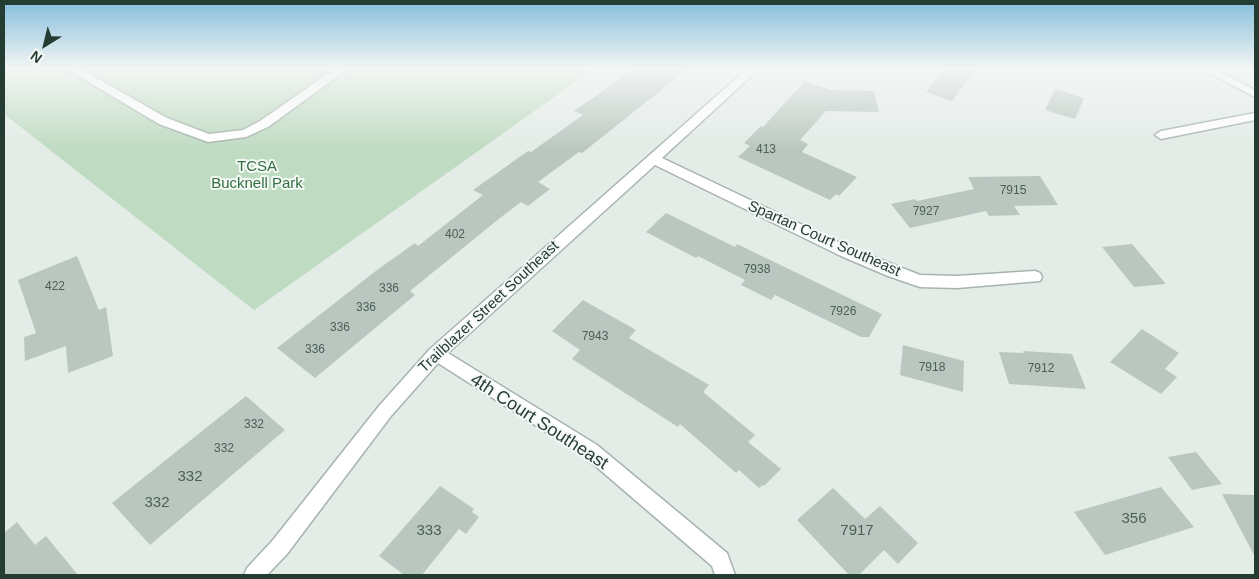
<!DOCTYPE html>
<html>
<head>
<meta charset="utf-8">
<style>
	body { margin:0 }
	#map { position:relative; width:1259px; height:579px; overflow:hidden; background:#e4ece7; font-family:Arial,sans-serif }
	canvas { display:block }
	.frame { position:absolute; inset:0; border:5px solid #253c32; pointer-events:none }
	.north { position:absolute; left:20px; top:20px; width:50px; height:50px; -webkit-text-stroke:4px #f4f9f6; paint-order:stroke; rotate:216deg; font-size:14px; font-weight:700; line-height:20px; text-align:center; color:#253c32 }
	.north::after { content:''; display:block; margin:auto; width:18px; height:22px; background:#253c32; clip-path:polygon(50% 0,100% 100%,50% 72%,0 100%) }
</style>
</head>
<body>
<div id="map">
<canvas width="1259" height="579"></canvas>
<div class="frame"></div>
<div class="north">N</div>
</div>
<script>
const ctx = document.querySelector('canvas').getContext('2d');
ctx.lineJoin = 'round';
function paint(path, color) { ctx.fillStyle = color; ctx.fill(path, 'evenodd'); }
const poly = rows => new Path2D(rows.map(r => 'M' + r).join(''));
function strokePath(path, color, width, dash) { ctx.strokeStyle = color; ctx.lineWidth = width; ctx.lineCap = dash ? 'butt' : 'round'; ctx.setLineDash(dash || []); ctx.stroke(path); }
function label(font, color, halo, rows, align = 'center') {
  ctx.font = font + ' Arial,sans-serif'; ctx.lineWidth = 4; ctx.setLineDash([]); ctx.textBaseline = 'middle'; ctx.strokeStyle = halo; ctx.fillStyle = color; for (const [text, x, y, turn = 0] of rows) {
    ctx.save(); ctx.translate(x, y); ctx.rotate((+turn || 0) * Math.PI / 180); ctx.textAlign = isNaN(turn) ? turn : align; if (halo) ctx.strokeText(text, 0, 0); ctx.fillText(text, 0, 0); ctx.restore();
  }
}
const green = poly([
	[4,68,543,68,591,71,254,310,4,114]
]);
const building = poly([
	[635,68,689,68,582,153,579,152,538,182,550,189,528,206,521,202,500,218,410,291,415,295,315,378,277,348,377,270,415,243,418,246,483,195,473,190,528,151,531,152,583,115,574,111],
	[945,68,977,68,952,101,926,92],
	[805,81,831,90,874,91,879,112,826,111,800,140,808,144,802,152,857,177,839,196,836,194,830,200,738,157,750,146,744,143,761,126,763,127],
	[1055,89,1084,98,1075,119,1045,110],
	[1040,176,1058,205,1014,206,1020,215,989,216,986,211,910,228,891,204,915,199,917,201,974,189,968,177],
	[666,213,735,247,737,244,882,314,869,337,861,337,775,295,771,300,741,285,745,280,698,256,696,258,646,232],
	[1132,244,1166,284,1134,287,1102,247],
	[77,256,99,310,106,307,113,356,68,373,66,346,25,361,24,337,36,333,18,280],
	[583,300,636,330,629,338,709,385,703,392,755,435,748,442,781,469,764,486,763,485,759,488,739,470,736,473,680,424,678,427,572,359,580,350,552,331],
	[1142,329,1179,353,1165,369,1177,377,1161,394,1110,362],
	[903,345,964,361,963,392,900,375],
	[1023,351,1072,354,1086,389,1009,384,999,352,1024,353],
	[246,396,285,430,150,545,112,503],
	[1196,452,1222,484,1192,490,1168,457],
	[440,486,474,509,472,512,479,517,466,534,459,529,422,575,404,575,379,556],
	[1161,487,1194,527,1105,555,1074,512],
	[833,488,865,519,880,506,918,543,898,564,884,550,859,575,849,575,797,520],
	[1222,494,1255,495,1255,557],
	[17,522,35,545,46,536,78,575,4,575,4,533]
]);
const minor = poly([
	[65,68,79,68,167,118,209,134,243,130,260,121,336,68,349,68,268,127,246,137,208,142,159,124,65,68],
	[748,68,760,68,662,158,851,248,920,275,957,276,1035,271,1040,273,1042,277,1040,281,957,288,920,287,888,276,841,256,655,165,448,353,597,445,727,553,735,575,715,575,712,566,585,457,438,363,391,416,287,554,267,575,244,575,247,568,273,540,379,406,430,349,748,68],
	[1199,68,1213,68,1255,90,1255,97,1199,68],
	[1255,113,1255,120,1161,139,1155,135,1161,131,1255,113]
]);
const numberNames = [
	["413",766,150],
	["7915",1013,191],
	["7927",926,212],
	["402",455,235],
	["7938",757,270],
	["422",55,287],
	["336",389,289],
	["336",366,308],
	["7926",843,312],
	["336",340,328],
	["7943",595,337],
	["336",315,350],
	["7918",932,368],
	["7912",1041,369],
	["332",254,425],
	["332",224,449]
];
const parkNames = [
	["TCSA",257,167],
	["Bucknell Park",257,184]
];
const streetNames = [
	["Spartan Court Southeast",824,239,24],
	["Trailblazer Street Southeast",489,307,-43]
];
const nearNumbernames = [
	["332",190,477],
	["332",157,503],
	["356",1134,519],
	["333",429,531],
	["7917",857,531]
];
const nearStreetnames = [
	["4th Court Southeast",539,422,33]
];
paint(green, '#bfdbc2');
paint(building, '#bac7c0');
strokePath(minor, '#a7b4ad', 3);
paint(minor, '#fff');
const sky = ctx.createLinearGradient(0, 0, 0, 149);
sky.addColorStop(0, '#85bddc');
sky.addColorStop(0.46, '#f3f6f4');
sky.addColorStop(1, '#f3f6f400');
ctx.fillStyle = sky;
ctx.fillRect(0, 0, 1259, 149);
label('12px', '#4a5f56', null, numberNames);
label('15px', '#336f41', '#f4f9f6', parkNames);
label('15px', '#253c32', '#f4f9f6', streetNames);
label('15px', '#4a5f56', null, nearNumbernames);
label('18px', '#253c32', '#f4f9f6', nearStreetnames);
</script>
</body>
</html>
